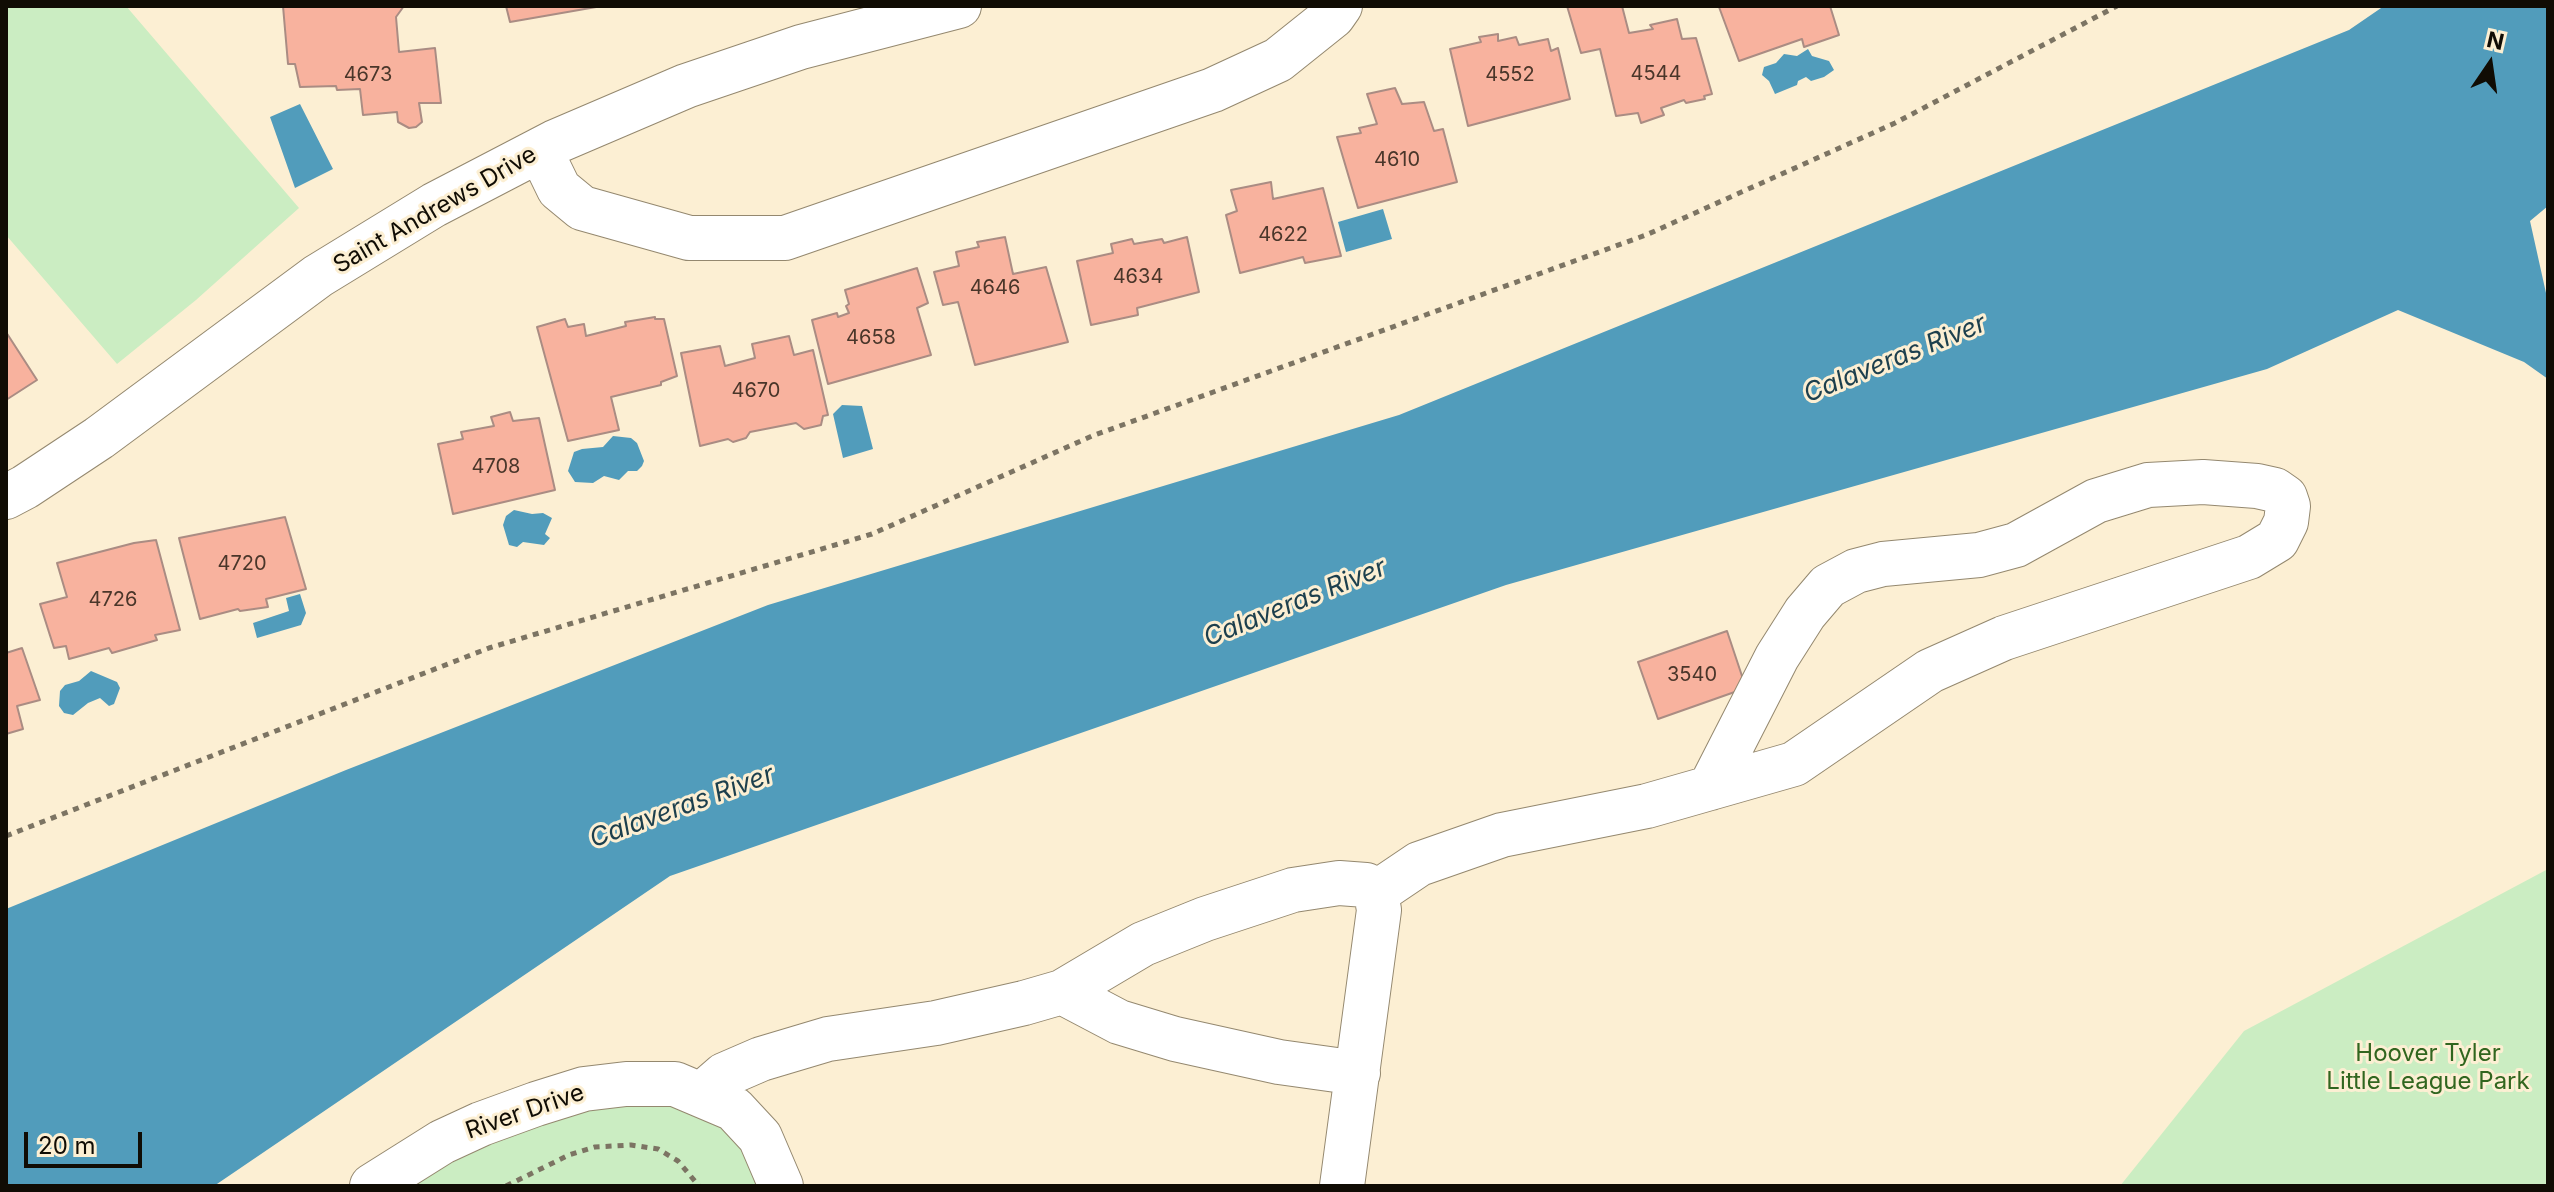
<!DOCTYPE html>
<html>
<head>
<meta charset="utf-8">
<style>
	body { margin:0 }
	#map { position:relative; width:2554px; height:1192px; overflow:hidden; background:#fcefd3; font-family:Inter,sans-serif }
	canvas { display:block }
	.frame { position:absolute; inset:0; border:8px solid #100c04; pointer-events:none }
	.north { position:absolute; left:2450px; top:24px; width:80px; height:80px; -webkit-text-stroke:6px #fcefd3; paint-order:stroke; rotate:13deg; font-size:22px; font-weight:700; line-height:32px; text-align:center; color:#100c04 }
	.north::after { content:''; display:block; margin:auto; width:28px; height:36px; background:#100c04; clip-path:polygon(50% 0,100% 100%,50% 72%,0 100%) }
	.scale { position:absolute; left:24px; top:1132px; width:118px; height:36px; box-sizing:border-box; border:4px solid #100c04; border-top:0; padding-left:10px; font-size:24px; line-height:28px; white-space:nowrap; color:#100c04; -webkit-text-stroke:6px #fcefd3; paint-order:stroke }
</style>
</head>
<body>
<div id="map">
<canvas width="2554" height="1192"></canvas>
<div class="frame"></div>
<div class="north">N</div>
<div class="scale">20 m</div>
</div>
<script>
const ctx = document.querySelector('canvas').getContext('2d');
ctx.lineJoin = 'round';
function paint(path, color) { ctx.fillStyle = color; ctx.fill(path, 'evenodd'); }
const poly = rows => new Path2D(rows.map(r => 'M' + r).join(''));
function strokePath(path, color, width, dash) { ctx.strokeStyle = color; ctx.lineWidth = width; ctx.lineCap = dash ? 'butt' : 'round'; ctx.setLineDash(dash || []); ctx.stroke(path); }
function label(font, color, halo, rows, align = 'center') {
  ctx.font = font + ' Inter,sans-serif'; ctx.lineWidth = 6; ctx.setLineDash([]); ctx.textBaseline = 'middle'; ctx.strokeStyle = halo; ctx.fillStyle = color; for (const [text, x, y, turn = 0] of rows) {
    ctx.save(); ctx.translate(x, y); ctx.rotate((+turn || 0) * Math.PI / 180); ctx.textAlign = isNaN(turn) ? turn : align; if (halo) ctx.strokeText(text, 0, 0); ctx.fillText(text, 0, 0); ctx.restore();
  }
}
const green = poly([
	[6,6,126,6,299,208,196,300,117,364,6,235],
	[2548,869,2548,1186,2120,1186,2244,1031],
	[675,1084,760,1137,776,1186,374,1186,536,1104]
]);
const water = poly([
	[2384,6,2548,6,2548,206,2530,221,2548,302,2548,379,2524,362,2398,310,2267,369,1506,585,670,876,214,1186,6,1186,6,909,346,770,768,605,1399,415,2349,30],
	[1808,49,1812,56,1829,61,1834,70,1824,77,1811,81,1806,77,1798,81,1797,85,1775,94,1769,81,1762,75,1764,67,1776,63,1784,54,1797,56],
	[300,104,333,169,295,188,270,117],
	[1383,209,1392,239,1346,252,1338,222],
	[842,405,862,406,873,449,843,458,833,414],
	[613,436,631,438,637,443,644,461,642,466,637,471,628,471,619,480,604,476,593,483,575,482,568,471,574,452,582,449,603,447],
	[514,510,532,514,543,513,552,518,545,534,550,538,544,545,523,542,517,547,509,545,503,525,506,516],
	[300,594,306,613,301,625,257,638,253,623,289,611,286,598],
	[91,671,117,682,120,688,114,704,109,706,100,698,88,703,73,715,64,713,59,706,60,691,65,685,79,681]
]);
const building = poly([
	[283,6,404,6,396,17,399,52,435,48,441,103,419,103,422,122,416,127,409,128,398,122,397,112,363,115,360,89,337,90,336,86,300,87,295,64,288,64,283,6],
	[506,6,602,6,510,22,506,6],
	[1567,6,1622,6,1629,33,1653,29,1650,25,1677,19,1682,39,1696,38,1712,94,1704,96,1705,99,1686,103,1684,100,1661,108,1664,115,1641,123,1638,113,1616,116,1600,49,1581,53,1567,6],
	[1723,6,1830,6,1839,35,1804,47,1802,39,1739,61,1719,7,1723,6],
	[1498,34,1498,41,1516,37,1519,45,1548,39,1551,51,1558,48,1570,99,1468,126,1450,49,1481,42,1479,37,1498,34],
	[1395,88,1402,104,1424,102,1434,131,1443,129,1457,182,1358,208,1337,137,1361,133,1359,128,1377,124,1367,94,1395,88],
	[1271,182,1273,199,1323,188,1341,256,1305,263,1303,257,1240,273,1226,215,1237,211,1231,190,1271,182],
	[1005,237,1013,274,1046,267,1068,342,975,365,958,302,943,305,934,272,959,266,956,252,979,247,977,242,1005,237],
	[1187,237,1199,292,1137,308,1138,315,1091,325,1077,261,1113,253,1111,244,1132,239,1134,244,1162,239,1164,243,1187,237],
	[917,268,928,303,917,308,931,355,828,384,812,320,837,313,838,317,849,313,846,306,849,304,845,290,917,268],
	[655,317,655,319,664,319,677,376,661,382,661,385,611,397,619,430,568,441,537,327,565,319,568,327,584,324,586,336,626,326,625,322,655,317],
	[6,332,37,380,6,400,6,332],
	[789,336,794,355,813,350,828,415,823,416,821,425,804,429,796,423,750,432,746,438,733,442,728,439,700,446,681,353,720,346,725,366,755,358,752,344,789,336],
	[510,412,513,421,539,418,555,490,453,514,438,444,463,439,461,432,494,426,491,417,510,412],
	[285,517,306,589,266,599,268,607,240,611,238,609,200,619,179,538,285,517],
	[156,540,180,630,155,635,157,640,112,653,109,648,69,659,66,646,54,648,40,604,67,597,57,563,134,543,156,540],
	[1727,631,1746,688,1658,719,1638,662,1727,631],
	[22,648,40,700,17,706,23,729,6,734,6,653,22,648]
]);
const path = poly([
	[6,836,489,648,872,534,1092,436,1646,235,1895,123,2117,6],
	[506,1186,569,1155,595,1147,631,1145,658,1149,678,1161,699,1186]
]);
const minor = poly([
	[540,150,559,189,582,208,689,238,785,238,1213,90,1278,60,1333,16,1340,6],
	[6,497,25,487,99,438,318,276,434,205,555,142,686,86,801,47,959,6],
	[1376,893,1419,864,1502,835,1647,806,1794,764,1930,671,2004,638,2249,557,2277,540,2286,522,2288,506,2285,497,2275,490,2257,486,2203,482,2148,485,2096,501,2016,545,1979,555,1883,564,1856,571,1828,586,1805,613,1777,657,1710,788],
	[1062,992,1119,1022,1175,1039,1279,1062,1358,1073],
	[701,1095,724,1075,761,1059,828,1039,936,1023,1024,1003,1062,992,1143,944,1205,919,1293,890,1339,883,1366,885,1376,893,1379,910,1342,1186],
	[372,1186,442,1142,481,1124,536,1104,584,1089,626,1084,675,1084,734,1109,760,1137,781,1186]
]);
const numberNames = [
	["4544",1656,74],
	["4673",368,75],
	["4552",1510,75],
	["4610",1397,160],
	["4622",1283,235],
	["4634",1138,277],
	["4646",995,288],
	["4658",871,338],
	["4670",756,391],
	["4708",496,467],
	["4720",242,564],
	["4726",113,600],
	["3540",1692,675]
];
const streetNames = [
	["Saint Andrews Drive",435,210,-30],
	["River Drive",525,1112,-19]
];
const parkNames = [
	["Hoover Tyler",2428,1054],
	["Little League Park",2428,1082]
];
const waterNames = [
	["Calaveras River",1895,359,-22],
	["Calaveras River",1295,603,-22],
	["Calaveras River",682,807,-20]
];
paint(green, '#cbedc2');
paint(water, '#519cbb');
paint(building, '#f8b29e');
strokePath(building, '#aa8c83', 2);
strokePath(minor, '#94886f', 46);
strokePath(path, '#7c7463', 5, [6, 6]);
strokePath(minor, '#fff', 44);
label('20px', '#4a362a', null, numberNames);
label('24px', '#100c04', '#fcefd3', streetNames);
label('24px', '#31661f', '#fcefd3', parkNames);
label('italic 26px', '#1c3f4d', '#fcefd3', waterNames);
</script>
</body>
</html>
